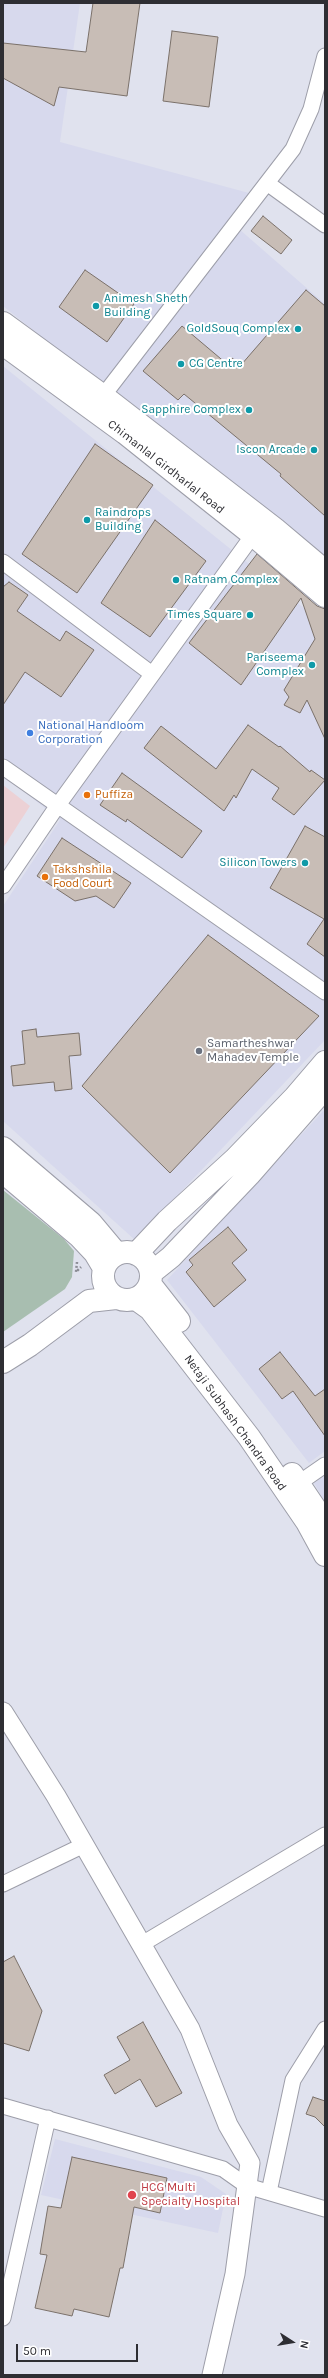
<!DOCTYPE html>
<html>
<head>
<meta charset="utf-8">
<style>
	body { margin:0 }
	#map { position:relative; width:328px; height:2378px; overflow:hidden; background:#e0e2ee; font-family:Karla,sans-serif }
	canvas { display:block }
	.frame { position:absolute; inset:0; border:4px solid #2e2e33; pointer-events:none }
	.north { position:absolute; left:272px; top:2322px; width:40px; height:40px; -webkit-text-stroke:3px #fff; paint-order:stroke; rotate:102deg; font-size:11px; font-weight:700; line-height:16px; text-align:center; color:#2e2e33 }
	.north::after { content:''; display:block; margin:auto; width:14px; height:18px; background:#2e2e33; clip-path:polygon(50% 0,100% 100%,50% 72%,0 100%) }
	.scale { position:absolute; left:16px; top:2344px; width:122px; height:18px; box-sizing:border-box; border:2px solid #2e2e33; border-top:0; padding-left:5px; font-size:12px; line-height:14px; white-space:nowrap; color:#2e2e33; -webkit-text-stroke:3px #fff; paint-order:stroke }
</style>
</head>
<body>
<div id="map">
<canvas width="328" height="2378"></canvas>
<div class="frame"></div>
<div class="north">N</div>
<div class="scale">50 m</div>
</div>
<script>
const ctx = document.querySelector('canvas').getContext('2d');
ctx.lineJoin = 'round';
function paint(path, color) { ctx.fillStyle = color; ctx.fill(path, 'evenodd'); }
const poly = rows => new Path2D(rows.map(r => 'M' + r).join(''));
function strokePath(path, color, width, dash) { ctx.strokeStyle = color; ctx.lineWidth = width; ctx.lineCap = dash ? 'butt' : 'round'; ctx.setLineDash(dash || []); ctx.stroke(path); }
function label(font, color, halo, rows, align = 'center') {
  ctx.font = font + ' Karla,sans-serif'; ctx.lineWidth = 4; ctx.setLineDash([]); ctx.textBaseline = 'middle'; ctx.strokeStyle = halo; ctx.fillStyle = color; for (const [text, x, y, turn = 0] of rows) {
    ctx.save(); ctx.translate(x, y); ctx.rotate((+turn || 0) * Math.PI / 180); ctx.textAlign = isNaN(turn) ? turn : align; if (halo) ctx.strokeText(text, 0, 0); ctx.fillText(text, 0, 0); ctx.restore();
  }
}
const built = poly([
	[3,3,80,3,60,142,249,193,231,222,325,304,325,564,3,306],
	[3,366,325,625,325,1040,135,1240,3,1121,3,906,60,820,3,775],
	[325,1109,325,1451,309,1463,167,1280],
	[325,1476,325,1502,314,1483],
	[55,2139,201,2177,226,2194,218,2233,41,2195]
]);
const education = poly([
	[3,785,30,806,3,848]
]);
const green = poly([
	[3,1190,64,1239,74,1251,72,1277,65,1289,3,1332]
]);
const building = poly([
	[93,3,140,3,127,96,59,87,54,106,3,78,3,43,86,52,93,3],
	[172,31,218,37,209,107,163,101,172,31],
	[263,216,292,240,281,254,251,231,263,216],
	[85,270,134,304,107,342,59,307,85,270],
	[306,290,325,306,325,516,280,476,281,474,184,394,178,400,143,371,182,326,227,364,232,358,241,365,306,290],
	[95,444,153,485,77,593,22,554,95,444],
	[155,520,206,561,150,637,101,603,155,520],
	[257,554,317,606,325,609,325,739,307,700,300,713,284,705,289,697,284,690,315,639,301,598,241,685,189,643,257,554],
	[9,582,28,595,17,611,60,641,66,631,94,650,61,697,25,672,3,705,3,587,9,582],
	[248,725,279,747,280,746,310,772,311,770,325,780,294,815,272,799,279,788,252,769,236,798,234,795,224,811,144,748,161,726,216,769,248,725],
	[122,773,202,831,182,858,127,819,126,822,100,805,122,773],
	[305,826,325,837,325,957,307,944,324,919,270,888,305,826],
	[62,838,131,883,114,908,96,896,75,901,37,876,62,838],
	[208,935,319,1016,170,1173,82,1086,208,935],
	[36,1029,37,1037,79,1033,81,1055,69,1056,72,1089,55,1091,54,1082,13,1086,11,1066,25,1064,22,1031,36,1029],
	[228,1227,247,1250,232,1263,246,1280,214,1307,186,1272,193,1265,189,1260,228,1227],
	[280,1352,315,1396,325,1389,325,1436,293,1391,282,1399,259,1369,280,1352],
	[14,1956,42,2011,29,2051,3,2043,3,1962,14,1956],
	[143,2022,182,2093,156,2107,140,2079,115,2094,104,2075,130,2060,117,2037,143,2022],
	[313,2097,325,2101,325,2127,315,2117,306,2114,313,2097],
	[72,2157,167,2178,160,2213,134,2207,123,2268,120,2268,109,2317,74,2309,72,2316,35,2308,47,2255,40,2254,48,2206,61,2208,72,2157]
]);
const path = poly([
	[77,1262,76,1272,81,1267]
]);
const minor = poly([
	[267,183,325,225],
	[103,396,293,149,311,109,325,56],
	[3,562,152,674],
	[3,767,325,992],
	[3,886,58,805,253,535],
	[299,1483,325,1465],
	[3,1884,84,1845],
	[142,1944,325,1835],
	[3,2106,223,2169,247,2186,325,2209],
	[269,2192,293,2080,325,2029],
	[3,2318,48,2118]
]);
const tertiary = poly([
	[3,1712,56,1796,190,2029,228,2125,250,2163,235,2274,212,2375]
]);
const secondary = poly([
	[3,1148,91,1223,117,1254],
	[3,1172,79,1236,95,1253,104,1268],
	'103 1276a24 24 0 1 1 48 0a24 24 0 1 1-48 0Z',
	[136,1254,167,1221,235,1159,295,1097,325,1062],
	[151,1273,171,1257,249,1175,325,1088],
	[150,1284,179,1321],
	[136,1299,150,1309,249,1437,307,1522,325,1555],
	[3,1362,30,1345,89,1301,116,1298],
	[292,1474,325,1523]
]);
const primary = poly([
	[3,323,103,396,275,529,325,571],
	[3,344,125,433,253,535,325,596]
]);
const markers = [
	[96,306,4,"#0f9aa8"],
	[298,329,4,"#0f9aa8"],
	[181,364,4,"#0f9aa8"],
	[249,410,4,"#0f9aa8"],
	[314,450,4,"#0f9aa8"],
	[87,520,4,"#0f9aa8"],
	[176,580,4,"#0f9aa8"],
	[250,615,4,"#0f9aa8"],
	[312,665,4,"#0f9aa8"],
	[30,733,4,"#3f7fe0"],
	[87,795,4,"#e8710a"],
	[305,863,4,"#0f9aa8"],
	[45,877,4,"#e8710a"],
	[199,1051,4,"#6b7280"],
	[132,2195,5,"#e0444e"]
];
const cultureNames = [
	["Animesh Sheth",104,299,"left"],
	["Building",104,313,"left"],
	["GoldSouq Complex",290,329],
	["CG Centre",189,364,"left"],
	["Sapphire Complex",241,410],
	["Iscon Arcade",306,450],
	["Raindrops",95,513,"left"],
	["Building",95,527,"left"],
	["Ratnam Complex",184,580,"left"],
	["Times Square",242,615],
	["Pariseema",304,658],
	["Complex",304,672],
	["Silicon Towers",297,863]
];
const streetNames = [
	["Chimanlal Girdharlal Road",166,467,38],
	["Netaji Subhash Chandra Road",235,1423,54]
];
const shopNames = [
	["National Handloom",38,726],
	["Corporation",38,740]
];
const foodNames = [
	["Puffiza",95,795],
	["Takshshila",53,870],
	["Food Court",53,884]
];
const worshipNames = [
	["Samartheshwar",207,1044],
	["Mahadev Temple",207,1058]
];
const healthNames = [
	["HCG Multi",141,2188],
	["Specialty Hospital",141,2202]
];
paint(built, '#d7d9ed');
paint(education, '#ecd1d5');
paint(green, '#a8beb0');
paint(building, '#c8bdb6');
strokePath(building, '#7b716a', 1);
strokePath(minor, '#9d9ea9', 17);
strokePath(tertiary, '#9d9ea9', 21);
strokePath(secondary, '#9d9ea9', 24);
strokePath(primary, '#9d9ea9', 24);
strokePath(path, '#8c8d96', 2.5, [2, 2]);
strokePath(minor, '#fff', 15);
strokePath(tertiary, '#fff', 19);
strokePath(secondary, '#fff', 22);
strokePath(primary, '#fff', 22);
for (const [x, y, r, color] of markers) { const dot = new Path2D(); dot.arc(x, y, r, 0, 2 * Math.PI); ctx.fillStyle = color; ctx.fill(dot); strokePath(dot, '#fff', 1.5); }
label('12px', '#0d838f', '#fff', cultureNames, 'right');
label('12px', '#2e2e33', '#fff', streetNames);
label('12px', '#366cbe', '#fff', shopNames, 'left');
label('12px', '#c56008', '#fff', foodNames, 'left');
label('12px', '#5b616d', '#fff', worshipNames, 'left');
label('12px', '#be3a42', '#fff', healthNames, 'left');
</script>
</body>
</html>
